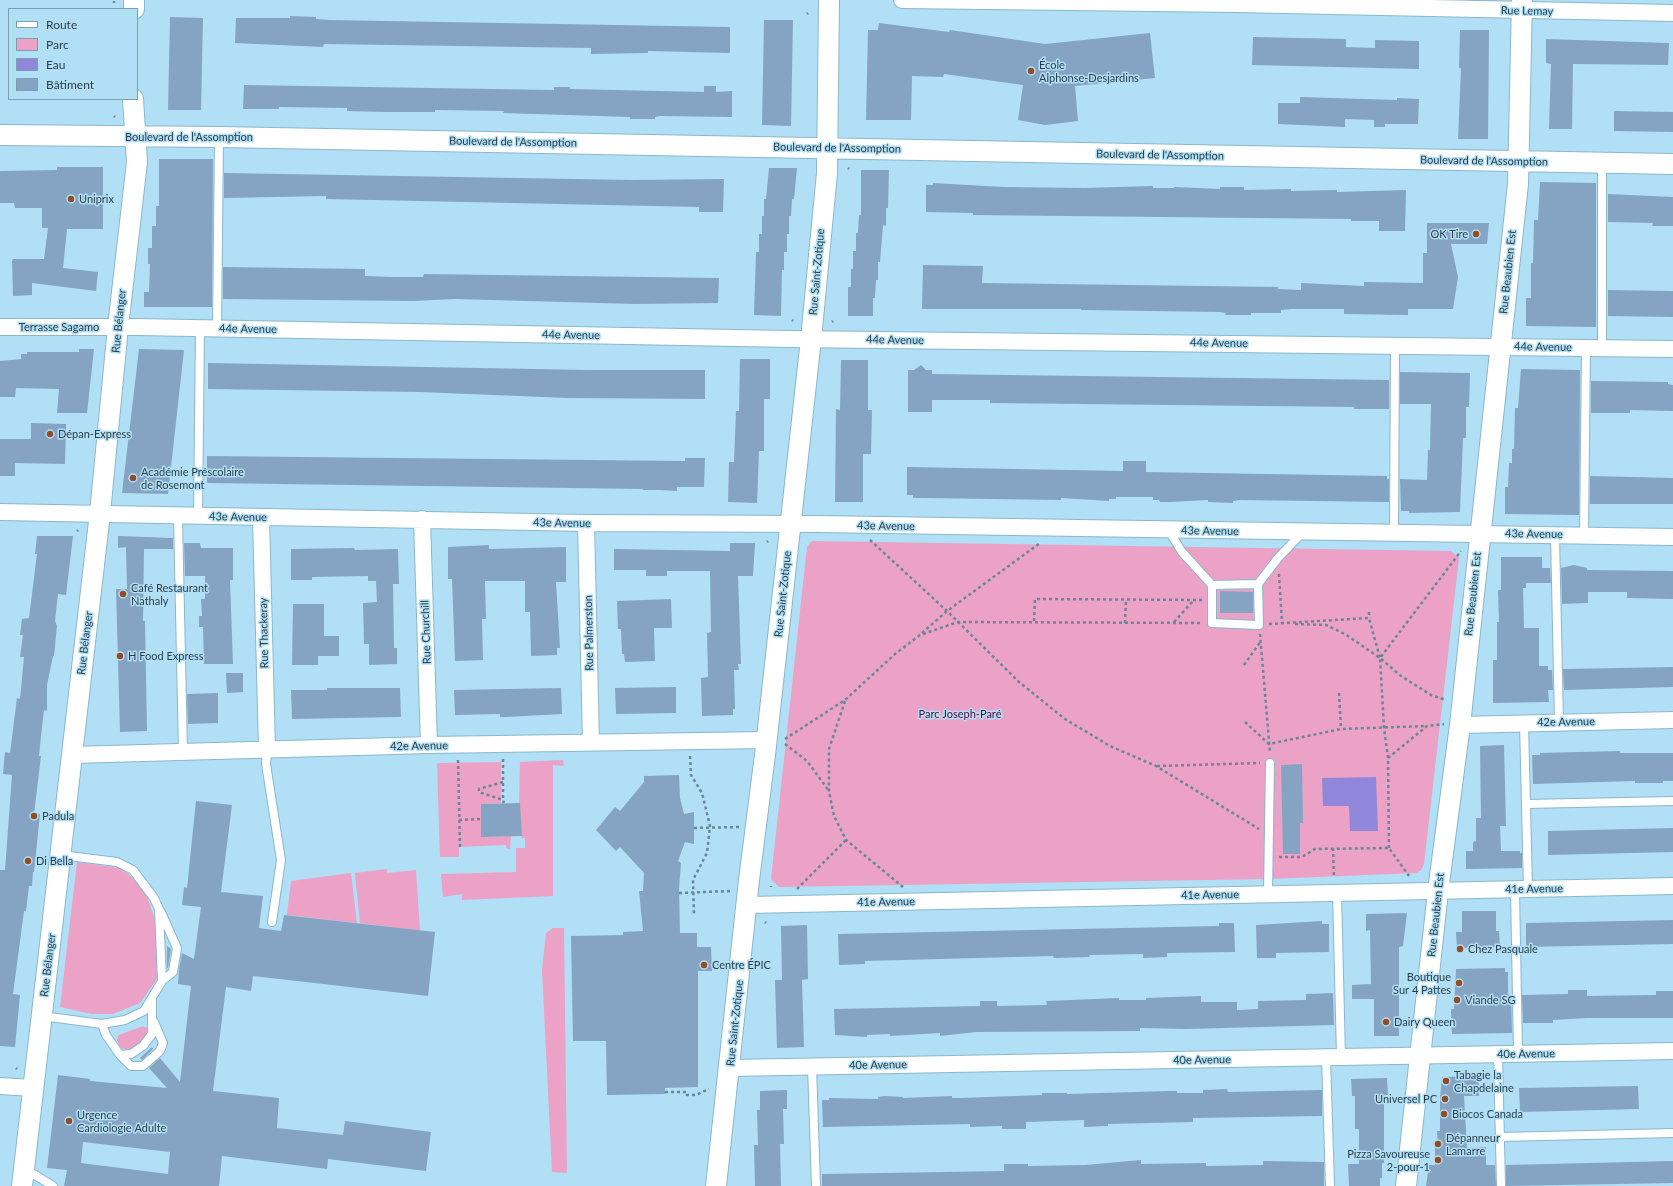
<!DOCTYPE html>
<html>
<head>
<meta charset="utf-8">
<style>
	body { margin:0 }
	#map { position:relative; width:1673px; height:1186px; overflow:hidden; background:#b1dff5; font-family:Lato,sans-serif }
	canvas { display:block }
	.legend { position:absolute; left:8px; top:8px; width:130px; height:92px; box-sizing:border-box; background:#b1dff5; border:1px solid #7c9faf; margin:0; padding:5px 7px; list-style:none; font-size:12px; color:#2c3e47 }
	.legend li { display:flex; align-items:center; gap:8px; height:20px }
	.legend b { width:20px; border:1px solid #7c9faf }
</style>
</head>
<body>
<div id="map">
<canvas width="1673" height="1186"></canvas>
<ul class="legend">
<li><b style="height:5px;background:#fff"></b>Route</li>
<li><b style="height:11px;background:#eca1c7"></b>Parc</li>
<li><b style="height:11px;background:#9187da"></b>Eau</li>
<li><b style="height:11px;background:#85a4c3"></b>Bâtiment</li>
</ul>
</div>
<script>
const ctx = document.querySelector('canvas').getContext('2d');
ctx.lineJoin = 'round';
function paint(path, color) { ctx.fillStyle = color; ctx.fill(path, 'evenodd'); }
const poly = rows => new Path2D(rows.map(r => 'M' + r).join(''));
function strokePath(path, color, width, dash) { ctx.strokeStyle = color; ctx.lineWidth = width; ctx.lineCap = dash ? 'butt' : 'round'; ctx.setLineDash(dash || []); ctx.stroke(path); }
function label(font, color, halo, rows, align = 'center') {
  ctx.font = font + ' Lato,sans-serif'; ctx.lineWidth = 3; ctx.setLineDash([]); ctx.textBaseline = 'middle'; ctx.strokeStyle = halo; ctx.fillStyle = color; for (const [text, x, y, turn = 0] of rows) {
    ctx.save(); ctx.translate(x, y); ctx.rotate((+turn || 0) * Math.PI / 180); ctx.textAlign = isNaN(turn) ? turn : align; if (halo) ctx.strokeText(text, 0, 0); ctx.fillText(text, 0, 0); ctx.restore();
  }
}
const green = poly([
	[812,541,1451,551,1459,558,1424,864,1421,870,1416,873,1269,879,779,887,771,879,807,547],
	[563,760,564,766,553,765,553,896,462,900,462,894,443,897,441,874,516,872,516,848,525,848,525,838,522,838,519,803,520,762],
	[501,762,501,803,481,804,481,837,511,836,510,849,507,849,506,845,459,847,459,857,440,857,437,763],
	[77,862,120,868,133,878,147,896,156,923,157,979,140,1003,113,1014,92,1014,60,1007],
	[387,869,387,873,416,870,420,931,360,923,355,873],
	[351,873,357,923,287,915,291,881],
	[553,928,564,928,567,1173,552,1172,542,970,546,933],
	[143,1026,148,1029,148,1032,140,1044,129,1049,122,1049,119,1045,117,1040,119,1035]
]);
const water = poly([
	[1376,777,1378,831,1350,831,1349,806,1323,806,1322,778]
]);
const building = poly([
	[290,16,316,17,316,19,329,20,730,27,730,53,648,51,648,53,591,54,591,48,324,44,323,47,235,43,236,18,290,18],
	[170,17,203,18,201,110,168,110],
	[764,20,793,20,791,126,762,125],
	[879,23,949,32,950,30,1045,44,1150,33,1155,78,1075,86,1078,121,1045,125,1018,120,1023,85,944,74,943,77,912,76,911,120,866,120,868,30,878,30],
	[1460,30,1489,30,1488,139,1458,139,1461,68,1459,68],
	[1253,37,1346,39,1346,47,1375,48,1375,40,1419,41,1419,69,1252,65],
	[1546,39,1669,43,1668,65,1573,64,1572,129,1549,129,1551,64,1546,63],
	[244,85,554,90,554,87,570,87,570,89,704,92,704,86,716,86,716,92,732,91,732,117,660,116,655,117,655,119,630,119,630,117,503,113,504,111,435,110,435,112,383,112,347,111,347,108,279,107,279,109,243,109],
	[1300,97,1397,100,1397,98,1419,99,1418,124,1385,124,1385,127,1374,127,1374,120,1345,119,1345,127,1278,124,1278,103,1300,103],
	[1614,111,1673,112,1673,132,1614,131],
	[159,159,213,159,212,307,144,307,144,292,149,292,150,264,148,264,148,248,152,248,152,226,156,226,156,206,159,206],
	[57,167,103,167,103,229,67,229,63,268,98,272,96,291,32,283,32,295,13,296,12,261,13,259,44,259,48,228,42,228,42,208,15,208,14,203,0,203,0,171,57,170],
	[769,168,797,168,794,199,792,199,791,216,789,216,789,234,787,234,787,252,784,252,784,270,782,270,781,316,754,315,756,252,759,252,759,234,762,234,762,216,764,216,764,199,766,199],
	[861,170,889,170,888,208,886,208,886,226,883,225,880,262,878,262,878,280,876,280,875,298,873,298,873,316,848,316,848,287,851,287,851,269,853,269,853,251,856,251,856,233,858,233,859,215,861,215],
	[224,173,633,180,724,179,723,212,699,212,699,207,326,199,326,196,224,198],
	[1540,182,1596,183,1596,327,1526,326,1526,298,1531,298,1531,263,1533,263,1534,220,1538,220],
	[933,183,1003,187,1084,188,1153,186,1153,188,1174,188,1174,187,1220,189,1220,187,1244,187,1244,190,1291,189,1291,191,1337,190,1337,192,1406,190,1405,231,1379,231,1379,221,1351,221,1351,219,973,215,973,213,926,212,926,185,933,185],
	[1608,194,1673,197,1673,226,1652,226,1653,223,1608,222],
	[1427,223,1489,223,1487,244,1451,244,1458,277,1453,309,1408,309,1408,315,1344,314,1344,309,1292,309,1281,310,1281,313,1251,313,1251,315,1225,315,1226,313,1219,312,1081,310,1081,309,922,309,923,265,983,266,982,283,1278,287,1278,289,1301,290,1301,283,1364,286,1364,282,1423,283,1423,253,1427,253],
	[223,267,365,269,365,276,394,277,423,277,424,274,719,278,718,303,636,304,455,299,414,301,223,299],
	[1608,290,1673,291,1673,317,1608,316],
	[79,349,94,349,87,413,57,413,59,389,16,388,15,397,0,397,0,361,21,359,21,354,27,354,27,352,79,352],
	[139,349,184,350,168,494,122,493],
	[740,359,770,359,770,399,764,399,764,451,759,451,757,503,728,502,729,462,734,462,736,411,739,411],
	[841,360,868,360,868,410,872,410,871,454,863,454,863,502,835,502,836,409,840,410],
	[208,363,588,370,705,370,705,399,567,398,420,392,208,389],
	[921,365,926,370,932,370,932,374,1389,380,1389,409,1354,409,1354,407,990,403,990,400,932,400,932,412,908,412,908,370,914,370],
	[1521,369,1580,370,1579,515,1505,514,1505,487,1508,487,1509,463,1512,463,1512,449,1514,449,1515,408,1518,408],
	[1400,372,1470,373,1469,407,1466,407,1466,438,1463,438,1460,512,1409,513,1409,511,1401,511,1400,479,1427,480,1428,450,1430,450,1431,404,1400,404],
	[1591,381,1668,382,1668,384,1673,385,1673,411,1630,410,1630,413,1591,413],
	[31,423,66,424,65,464,15,463,15,476,0,476,0,439,31,439],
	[207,456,685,461,685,458,705,458,704,487,677,487,677,491,660,490,643,490,643,489,207,483],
	[1123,461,1146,461,1146,472,1387,476,1387,479,1389,479,1389,502,1240,500,1233,501,1233,503,1208,502,1208,500,1170,502,1160,502,1159,500,1153,500,1153,497,1116,497,1116,499,1109,499,1109,501,1061,498,1061,500,923,498,913,498,913,495,907,495,907,467,1123,471],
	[1590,476,1673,478,1673,504,1590,504],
	[37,536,73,536,66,595,58,594,55,621,57,626,54,656,53,656,47,685,47,711,44,710,41,736,39,756,41,756,34,814,40,814,34,872,33,872,32,886,29,886,26,911,24,911,13,994,20,995,15,1047,0,1046,0,870,5,870,12,775,3,774,5,752,10,753,17,698,20,699,24,657,20,657,23,635,20,635,22,619,29,618,37,554,35,554],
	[118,536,173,538,173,549,144,549,143,621,145,621,147,731,120,732,116,589,127,589,126,547,118,548],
	[184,543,200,543,201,548,233,548,233,580,230,580,233,664,204,664,203,627,199,627,199,616,202,616,201,599,205,599,205,576,185,576],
	[730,543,755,543,753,576,738,576,741,664,738,664,739,670,734,670,735,709,733,709,733,715,702,716,701,678,708,677,707,633,711,632,710,571,667,571,667,576,646,576,646,570,614,570,614,549,730,551],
	[489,545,489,549,566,547,566,582,556,582,560,648,557,648,557,655,531,656,530,612,525,612,525,581,485,581,486,619,482,619,483,660,455,661,452,579,448,579,448,547],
	[354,548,355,550,398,549,399,584,393,584,394,648,397,648,397,664,369,665,369,644,364,644,363,603,377,602,376,581,368,581,368,576,312,577,312,580,291,580,291,549],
	[1501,557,1542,557,1542,568,1550,568,1551,583,1526,583,1526,588,1523,588,1524,628,1539,628,1539,666,1548,666,1548,670,1552,670,1553,690,1548,690,1549,702,1493,703,1493,660,1497,660,1497,622,1499,622,1498,590,1501,590],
	[1574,565,1587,568,1587,570,1673,571,1673,599,1627,598,1627,592,1588,592,1588,603,1562,604,1561,568],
	[1220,591,1253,592,1253,613,1220,613],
	[671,599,672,628,654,628,655,661,625,662,624,654,622,654,621,629,618,629,617,601],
	[293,604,324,604,324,636,339,636,339,656,318,656,318,665,292,665],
	[1673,667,1673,687,1564,690,1563,669],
	[226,673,243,673,243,692,227,693],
	[676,687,676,713,616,714,615,688],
	[327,688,400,688,401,717,292,719,291,690,327,690],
	[561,688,562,714,506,717,500,717,500,714,455,715,454,690],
	[218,693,218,723,188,724,187,694],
	[1504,745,1506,826,1500,826,1501,851,1520,851,1520,853,1522,853,1522,868,1466,869,1466,851,1473,851,1473,842,1476,841,1476,818,1481,818,1480,746],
	[1620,751,1620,753,1673,753,1673,781,1663,781,1663,783,1635,783,1635,781,1533,784,1532,755,1540,755,1540,753],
	[1302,764,1303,823,1300,823,1300,854,1283,854,1281,765],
	[679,775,680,798,684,814,694,812,694,844,685,842,678,861,681,863,679,889,680,933,697,933,697,947,711,947,712,971,698,971,698,1087,665,1088,665,1094,607,1095,606,1041,573,1041,571,936,623,935,623,932,643,931,639,891,643,891,644,873,620,847,616,851,596,830,615,807,620,811,644,782,644,776],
	[196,801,232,805,221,892,263,896,259,928,281,931,284,915,435,932,428,996,253,976,251,991,226,987,213,1091,279,1098,277,1128,343,1135,345,1121,431,1132,426,1171,328,1159,327,1169,222,1156,219,1186,64,1186,67,1170,47,1168,58,1075,90,1079,90,1081,167,1088,149,1068,160,1058,180,1082,191,986,178,984,179,970,182,953,194,959,201,907,182,905,184,887,187,888],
	[83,1142,170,1152,168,1174,81,1163],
	[520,803,522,836,481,837,481,804],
	[1673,828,1673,852,1548,855,1548,831],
	[1462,911,1496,911,1496,931,1499,931,1500,947,1457,948,1456,932,1462,932],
	[1407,913,1403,946,1399,947,1399,1036,1374,1036,1374,999,1352,999,1352,985,1371,984,1370,930,1366,931,1366,914],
	[1673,920,1673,944,1526,947,1526,923],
	[1322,921,1322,924,1329,924,1329,952,1276,953,1276,958,1257,958,1256,925],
	[1219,923,1234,923,1235,952,1167,953,1167,957,1143,958,1143,954,1089,955,1090,957,1054,958,1053,956,865,961,865,964,839,965,838,934,1219,926],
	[807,925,808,979,802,980,804,1047,777,1048,775,980,782,980,781,926],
	[167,946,171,949,168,968,167,968],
	[1505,968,1505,972,1508,972,1508,995,1511,995,1512,1033,1452,1034,1451,1009,1454,1009,1456,969],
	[1568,990,1587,990,1587,996,1656,995,1656,991,1673,991,1673,1018,1587,1018,1553,1020,1553,1023,1523,1023,1522,995,1568,994],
	[1333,993,1334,1025,1187,1029,1140,1028,1140,1031,976,1032,940,1036,940,1033,890,1036,890,1034,867,1035,867,1037,835,1035,834,1009,980,1006,980,1001,997,1001,997,1006,1047,1005,1046,1001,1119,998,1119,1000,1146,1000,1146,998,1201,996,1201,1002,1237,1002,1237,1010,1258,1009,1258,1001,1306,1000,1306,994],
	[152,1047,153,1049,142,1060,140,1058],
	[1479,1076,1479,1096,1464,1096,1467,1148,1486,1147,1486,1165,1495,1165,1496,1186,1426,1186,1429,1165,1435,1165,1435,1148,1438,1148,1437,1131,1440,1131,1440,1098,1442,1077],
	[1387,1078,1388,1095,1384,1095,1384,1163,1382,1163,1382,1178,1380,1178,1380,1186,1349,1186,1348,1164,1359,1164,1359,1129,1355,1129,1355,1096,1352,1096,1351,1079],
	[1638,1086,1639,1109,1520,1112,1519,1088],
	[1227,1089,1228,1092,1322,1090,1322,1116,1193,1118,1193,1122,1108,1124,1108,1126,1084,1127,1084,1120,1026,1122,1026,1129,1002,1129,1002,1126,970,1127,970,1124,823,1127,822,1100,829,1100,829,1098,878,1099,878,1097,885,1096,903,1097,903,1098,952,1096,952,1098,960,1098,1042,1095,1042,1093,1067,1093,1067,1094,1169,1091,1177,1091,1177,1093,1203,1093,1203,1090],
	[787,1090,787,1109,783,1109,784,1144,780,1144,781,1186,755,1186,754,1145,758,1145,757,1110,760,1110,760,1091],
	[1141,1160,1141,1164,1206,1163,1206,1166,1263,1165,1263,1161,1324,1162,1324,1186,822,1186,822,1174,1004,1171,1004,1164,1028,1164,1028,1166,1085,1165],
	[1673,1161,1673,1183,1506,1186,1506,1165]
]);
const path = poly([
	[114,3,114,1],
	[807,14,808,13],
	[114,116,115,117],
	[848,168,849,169],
	[792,320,793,321],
	[832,322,833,321],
	[77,531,78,530],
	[870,540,947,611,1019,682,1065,719,1110,746,1156,766,1259,829],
	[767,542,768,541],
	[1279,574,1282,623],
	[1369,612,1369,618],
	[1034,621,1035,599,1203,600],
	[1174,622,1194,600],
	[1125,623,1126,599],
	[1269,624,1369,618,1380,658],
	[1295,624,1326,625,1345,634,1380,658,1401,676,1431,695,1446,700],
	[922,633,947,611,1040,543],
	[1260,634,1270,753],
	[1244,665,1261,641],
	[1339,693,1341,729],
	[845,701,829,749,829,791,834,816,846,840,903,887],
	[1245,722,1269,744,1341,729,1427,726],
	[785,739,845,700,895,654,920,635,958,622,1202,623],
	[785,744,807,761,829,791],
	[690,756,691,775,702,793,710,826,707,853,693,880,694,915],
	[1388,758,1384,728,1380,658,1461,551],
	[503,759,503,800],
	[458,760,460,847],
	[1157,766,1260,763],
	[503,782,479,789,479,792,503,800,504,803],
	[459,820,481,819],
	[694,828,739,827],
	[1333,848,1334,878],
	[1389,848,1388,758,1427,726,1444,724],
	[1279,857,1302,857,1315,849,1389,848,1409,876],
	[771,887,771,886],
	[797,889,846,840],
	[679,893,731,891],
	[765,922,766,923],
	[711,964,723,964],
	[16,1068,17,1069],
	[665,1092,687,1092,687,1095,696,1095,709,1089]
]);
const service = poly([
	[217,329,219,138],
	[1602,348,1602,163],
	[178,517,183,752],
	[198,517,200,328],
	[1169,531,1182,552,1212,585,1212,623,1259,625,1258,584,1212,585],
	[1394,533,1395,345],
	[1555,535,1559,722],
	[1584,535,1586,348],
	[1258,584,1278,558,1302,533],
	[1524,723,1528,889],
	[267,750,266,764,281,860,272,922],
	[1526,804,1673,801],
	[1515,889,1518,1054],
	[1337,892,1341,1057],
	[1268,894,1270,763],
	[161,912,177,948,173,972,162,981],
	[42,1016,102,1024,125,1020,144,1011,162,981,159,909,154,898,133,870,117,862,61,855],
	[102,1024,106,1035,120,1055,131,1054,143,1046,152,1034,152,1000],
	[120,1055,131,1066,143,1066,160,1051,163,1043,154,1022],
	[1498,1055,1501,1186],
	[1326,1057,1330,1186],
	[812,1066,816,1186],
	[1500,1137,1673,1133],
	[25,1169,53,1186]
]);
const minor = poly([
	[902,0,1235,4,1673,13],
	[0,327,137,327,791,339,1673,349],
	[0,512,586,523,816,524,1673,537],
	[261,517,267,750],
	[422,519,429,745],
	[586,523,591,743],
	[1460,725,1673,720],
	[72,755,429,745,767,740],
	[747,905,1673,886],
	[730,1068,1673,1051],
	[0,1086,33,1088]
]);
const tertiary = poly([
	[134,9,134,0],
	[0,135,219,137,1673,164],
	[22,1186,100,513,118,327,137,162,133,99],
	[716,1186,749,880,765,755,811,339,827,173,829,0],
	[1406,1186,1438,891,1460,725,1518,184,1522,0]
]);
const markers = [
	[1031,71,4,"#934d26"],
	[71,199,4,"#934d26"],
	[1476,234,4,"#934d26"],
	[50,434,4,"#934d26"],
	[133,478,4,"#934d26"],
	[123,594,4,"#934d26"],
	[120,656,4,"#934d26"],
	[34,816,4,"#934d26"],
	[28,861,4,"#934d26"],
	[1460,949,4,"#934d26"],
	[704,965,4,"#934d26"],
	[1459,983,4,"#934d26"],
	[1457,1000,4,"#934d26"],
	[1386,1022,4,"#934d26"],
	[1446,1081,4,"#934d26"],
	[1445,1099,4,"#934d26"],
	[1444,1114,4,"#934d26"],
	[69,1121,4,"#934d26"],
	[1438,1144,4,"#934d26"],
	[1438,1160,4,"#934d26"]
];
const streetNames = [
	["Rue Lemay",1527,11,1],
	["Boulevard de l'Assomption",189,137],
	["Boulevard de l'Assomption",513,142,1],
	["Boulevard de l'Assomption",837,148,1],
	["Boulevard de l'Assomption",1160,155,1],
	["Boulevard de l'Assomption",1484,161,1],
	["Rue Saint-Zotique",817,272,-85],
	["Rue Beaubien Est",1508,272,-84],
	["Rue Bélanger",119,321,-84],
	["Terrasse Sagamo",59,327],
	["44e Avenue",248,329,1],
	["44e Avenue",571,335,1],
	["44e Avenue",895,340,1],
	["44e Avenue",1219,343,1],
	["44e Avenue",1543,347,1],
	["43e Avenue",238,517,1],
	["43e Avenue",562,523,1],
	["43e Avenue",886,526,1],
	["43e Avenue",1210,531,1],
	["43e Avenue",1534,534,1],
	["Rue Saint-Zotique",783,594,-84],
	["Rue Beaubien Est",1473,594,-84],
	["Rue Churchill",426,632,-92],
	["Rue Thackeray",264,633,-91],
	["Rue Palmerston",589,633,-91],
	["Rue Bélanger",85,643,-83],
	["42e Avenue",1566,722,-1],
	["42e Avenue",419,746,-1],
	["41e Avenue",1534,889,-1],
	["41e Avenue",1210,895,-1],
	["41e Avenue",886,902,-1],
	["Rue Beaubien Est",1436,915,-84],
	["Rue Bélanger",48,965,-83],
	["Rue Saint-Zotique",735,1023,-84],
	["40e Avenue",1526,1054,-1],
	["40e Avenue",1202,1060,-1],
	["40e Avenue",878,1065,-1]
];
const poiNames = [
	["École",1039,65],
	["Alphonse-Desjardins",1039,78],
	["Uniprix",79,199],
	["OK Tire",1468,234,"right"],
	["Dépan-Express",58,434],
	["Académie Préscolaire",141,472],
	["de Rosemont",141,485],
	["Café Restaurant",131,588],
	["Nathaly",131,601],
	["H Food Express",128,656],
	["Padula",42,816],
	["Di Bella",36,861],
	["Chez Pasquale",1468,949],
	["Centre ÉPIC",712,965],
	["Boutique",1451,977,"right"],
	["Sur 4 Pattes",1451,990,"right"],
	["Viande SG",1465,1000],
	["Dairy Queen",1394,1022],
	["Tabagie la",1454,1075],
	["Chapdelaine",1454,1088],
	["Universel PC",1437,1099,"right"],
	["Biocos Canada",1452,1114],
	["Urgence",77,1115],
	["Cardiologie Adulte",77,1128],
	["Dépanneur",1446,1138],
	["Lamarre",1446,1151],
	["Pizza Savoureuse",1430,1154,"right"],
	["2-pour-1",1430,1167,"right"]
];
const parkNames = [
	["Parc Joseph-Paré",960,714]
];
paint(green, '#eca1c7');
paint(water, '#9187da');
paint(building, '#85a4c3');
strokePath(service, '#8ab7cb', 10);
strokePath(minor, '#8ab7cb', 18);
strokePath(tertiary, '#8ab7cb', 22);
strokePath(path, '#698897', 2.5, [3, 3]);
strokePath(service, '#fff', 8);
strokePath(minor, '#fff', 16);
strokePath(tertiary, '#fff', 20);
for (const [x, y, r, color] of markers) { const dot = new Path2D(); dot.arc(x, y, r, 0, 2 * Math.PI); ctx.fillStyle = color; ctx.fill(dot); strokePath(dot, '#b1dff5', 1.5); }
label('11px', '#2c3e47', '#b1dff5', streetNames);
label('11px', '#2c3e47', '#b1dff5', poiNames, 'left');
label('11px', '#57063a', '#b1dff5', parkNames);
</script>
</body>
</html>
